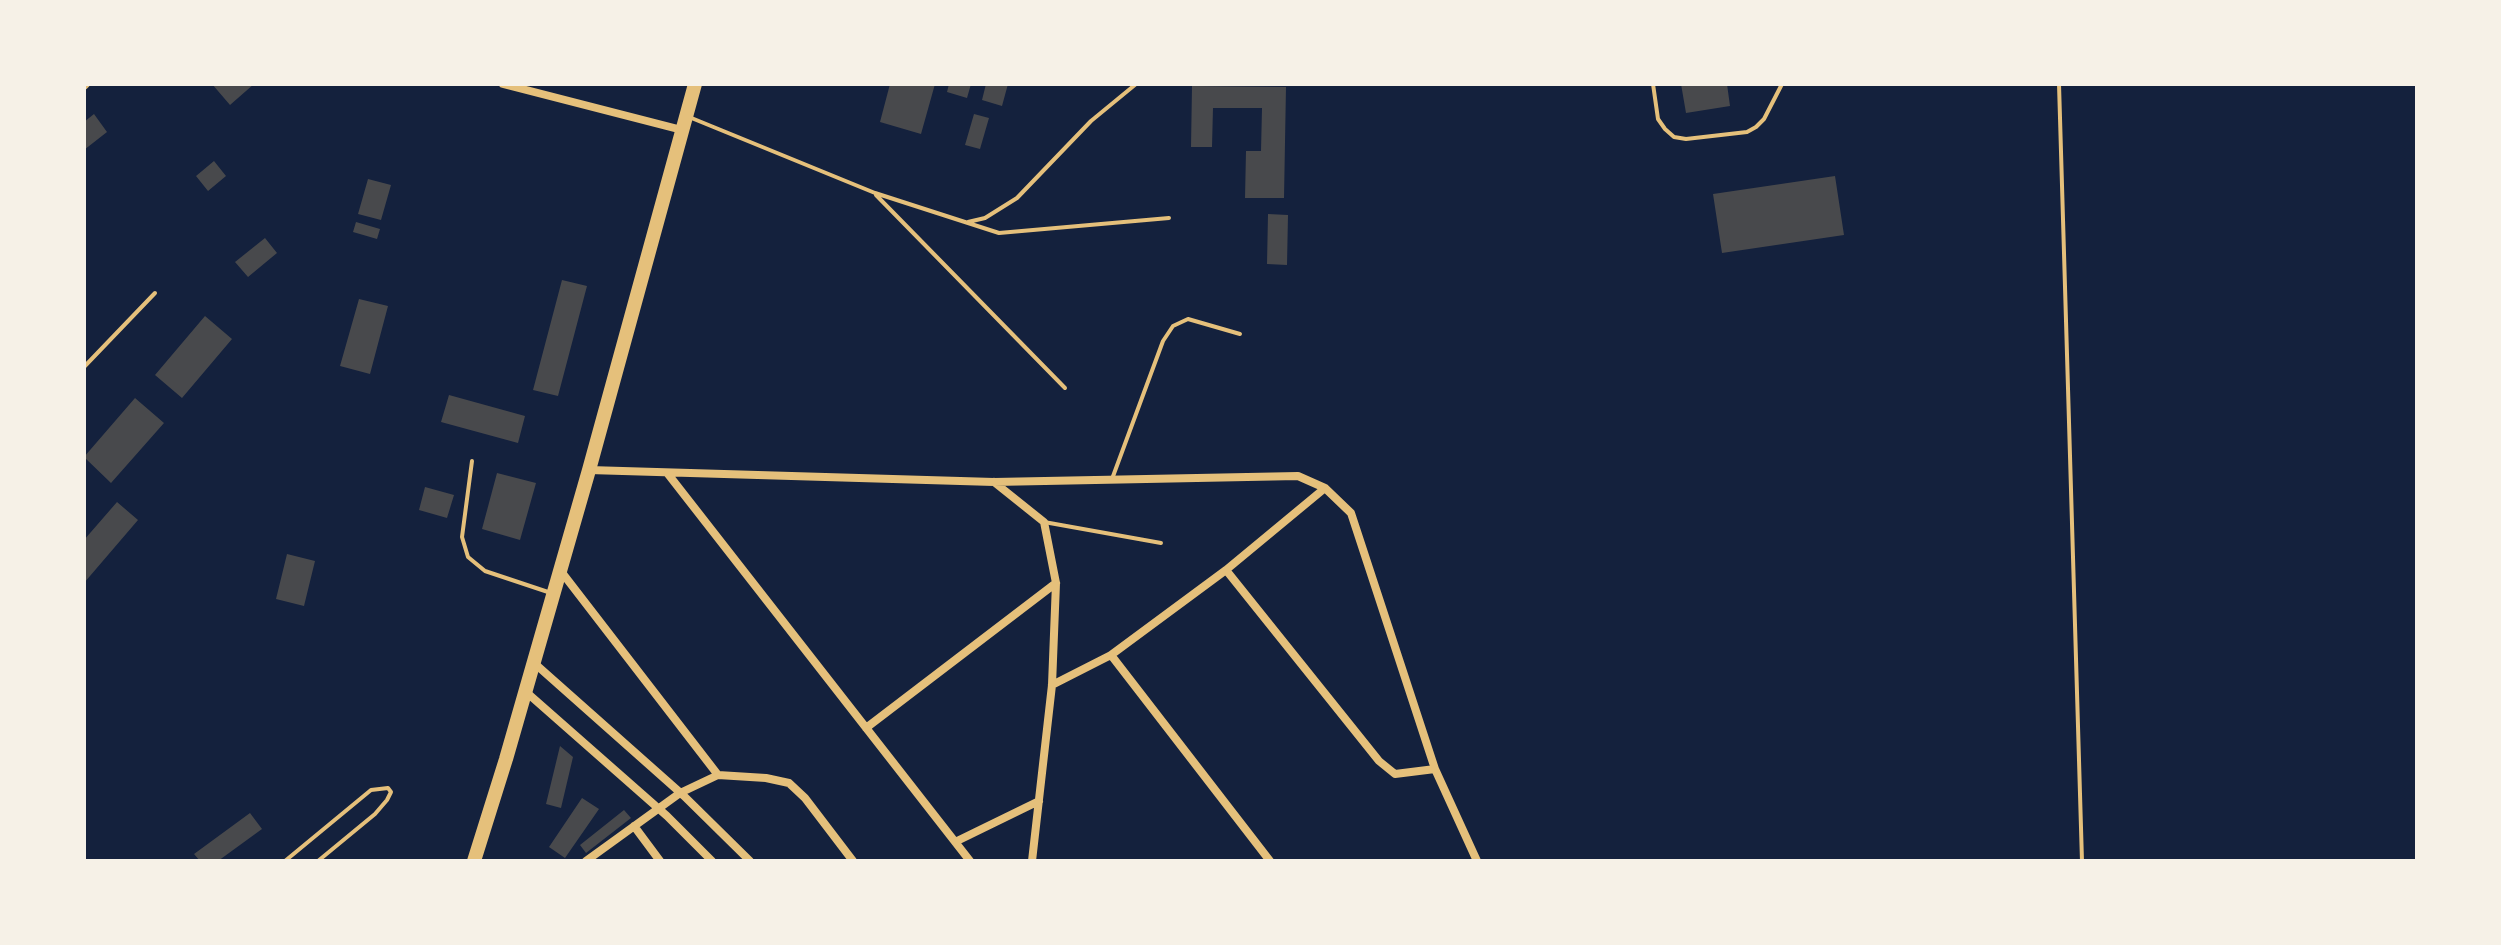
<!DOCTYPE html>
<html>
<head>
<meta charset="utf-8">
<style>
	body { margin:0 }
	#map { position:relative; width:2501px; height:945px; overflow:hidden; background:#14213d; font-family:Rubik,sans-serif }
	canvas { display:block }
	.frame { position:absolute; inset:0; border:86px solid #f6f1e7; pointer-events:none }
</style>
</head>
<body>
<div id="map">
<canvas width="2501" height="945"></canvas>
<div class="frame"></div>
</div>
<script>
const ctx = document.querySelector('canvas').getContext('2d');
ctx.lineJoin = 'round';
function paint(path, color) { ctx.fillStyle = color; ctx.fill(path, 'evenodd'); }
const poly = rows => new Path2D(rows.map(r => 'M' + r).join(''));
function strokePath(path, color, width, dash) { ctx.strokeStyle = color; ctx.lineWidth = width; ctx.lineCap = dash ? 'butt' : 'round'; ctx.setLineDash(dash || []); ctx.stroke(path); }
const building = poly([
	[212,84,254,84,230,105],
	[890,84,935,84,921,134,880,122],
	[949,84,971,84,967,98,947,92],
	[986,84,1008,84,1002,106,982,100],
	[1681,84,1727,84,1730,106,1686,113],
	[1192,86,1286,87,1284,198,1245,198,1246,151,1261,151,1262,108,1213,108,1212,147,1191,147],
	[94,114,107,132,84,150,84,122],
	[974,114,989,118,980,149,965,145],
	[214,161,226,176,208,191,196,176],
	[1835,176,1844,235,1722,253,1713,194],
	[368,179,391,185,381,220,358,214],
	[1268,214,1288,215,1287,265,1267,264],
	[356,222,380,229,377,239,353,232],
	[265,238,277,253,248,277,235,262],
	[562,280,587,286,558,396,533,390],
	[359,299,388,306,370,374,340,366],
	[205,316,232,339,182,398,155,375],
	[449,395,525,416,518,443,441,422],
	[135,398,164,423,111,483,84,457],
	[497,473,536,483,520,540,482,529],
	[425,487,454,495,447,518,419,510],
	[117,502,138,520,84,583,84,540],
	[287,554,315,561,304,606,276,599],
	[560,746,573,757,561,808,546,804],
	[582,798,599,809,565,858,549,847],
	[624,810,631,818,586,853,580,845],
	[250,813,262,829,218,861,200,861,194,854]
]);
const service = poly([
	[1653,84,1658,119,1665,129,1674,137,1686,139,1747,132,1756,127,1764,119,1782,84],
	[2059,84,2082,861],
	[689,117,875,193,999,233,1169,218],
	[876,195,1065,388],
	[968,222,985,218,1017,198,1091,121,1136,84],
	[84,367,155,293],
	[472,461,462,537,468,557,485,571,551,593],
	[1112,479,1163,341,1173,326,1188,319,1240,334],
	[1044,522,1161,543],
	[285,861,371,790,388,788,391,792,387,800,375,814,318,861]
]);
const minor = poly([
	[503,84,682,130],
	[84,86,86,84],
	[589,470,994,482,1298,476,1325,488,1351,513,1435,769,1477,861],
	[668,474,970,861],
	[994,482,1044,522,1056,583,1052,685,1032,861],
	[560,570,718,775],
	[1226,570,1379,761,1395,774,1435,769],
	[1111,655,1270,861],
	[533,662,684,796,750,861],
	[1052,685,1111,655,1226,570,1325,488],
	[525,691,667,816,712,861],
	[866,728,1056,583],
	[634,826,660,861],
	[955,842,1039,801],
	[586,861,680,793,718,775,766,778,789,783,805,798,853,861]
]);
const primary = poly([
	[474,861,506,759,589,470,695,84]
]);
paint(building, '#48494c');
strokePath(service, '#e5c07b', 4);
strokePath(minor, '#e5c07b', 8);
strokePath(primary, '#e5c07b', 14);
</script>
</body>
</html>
